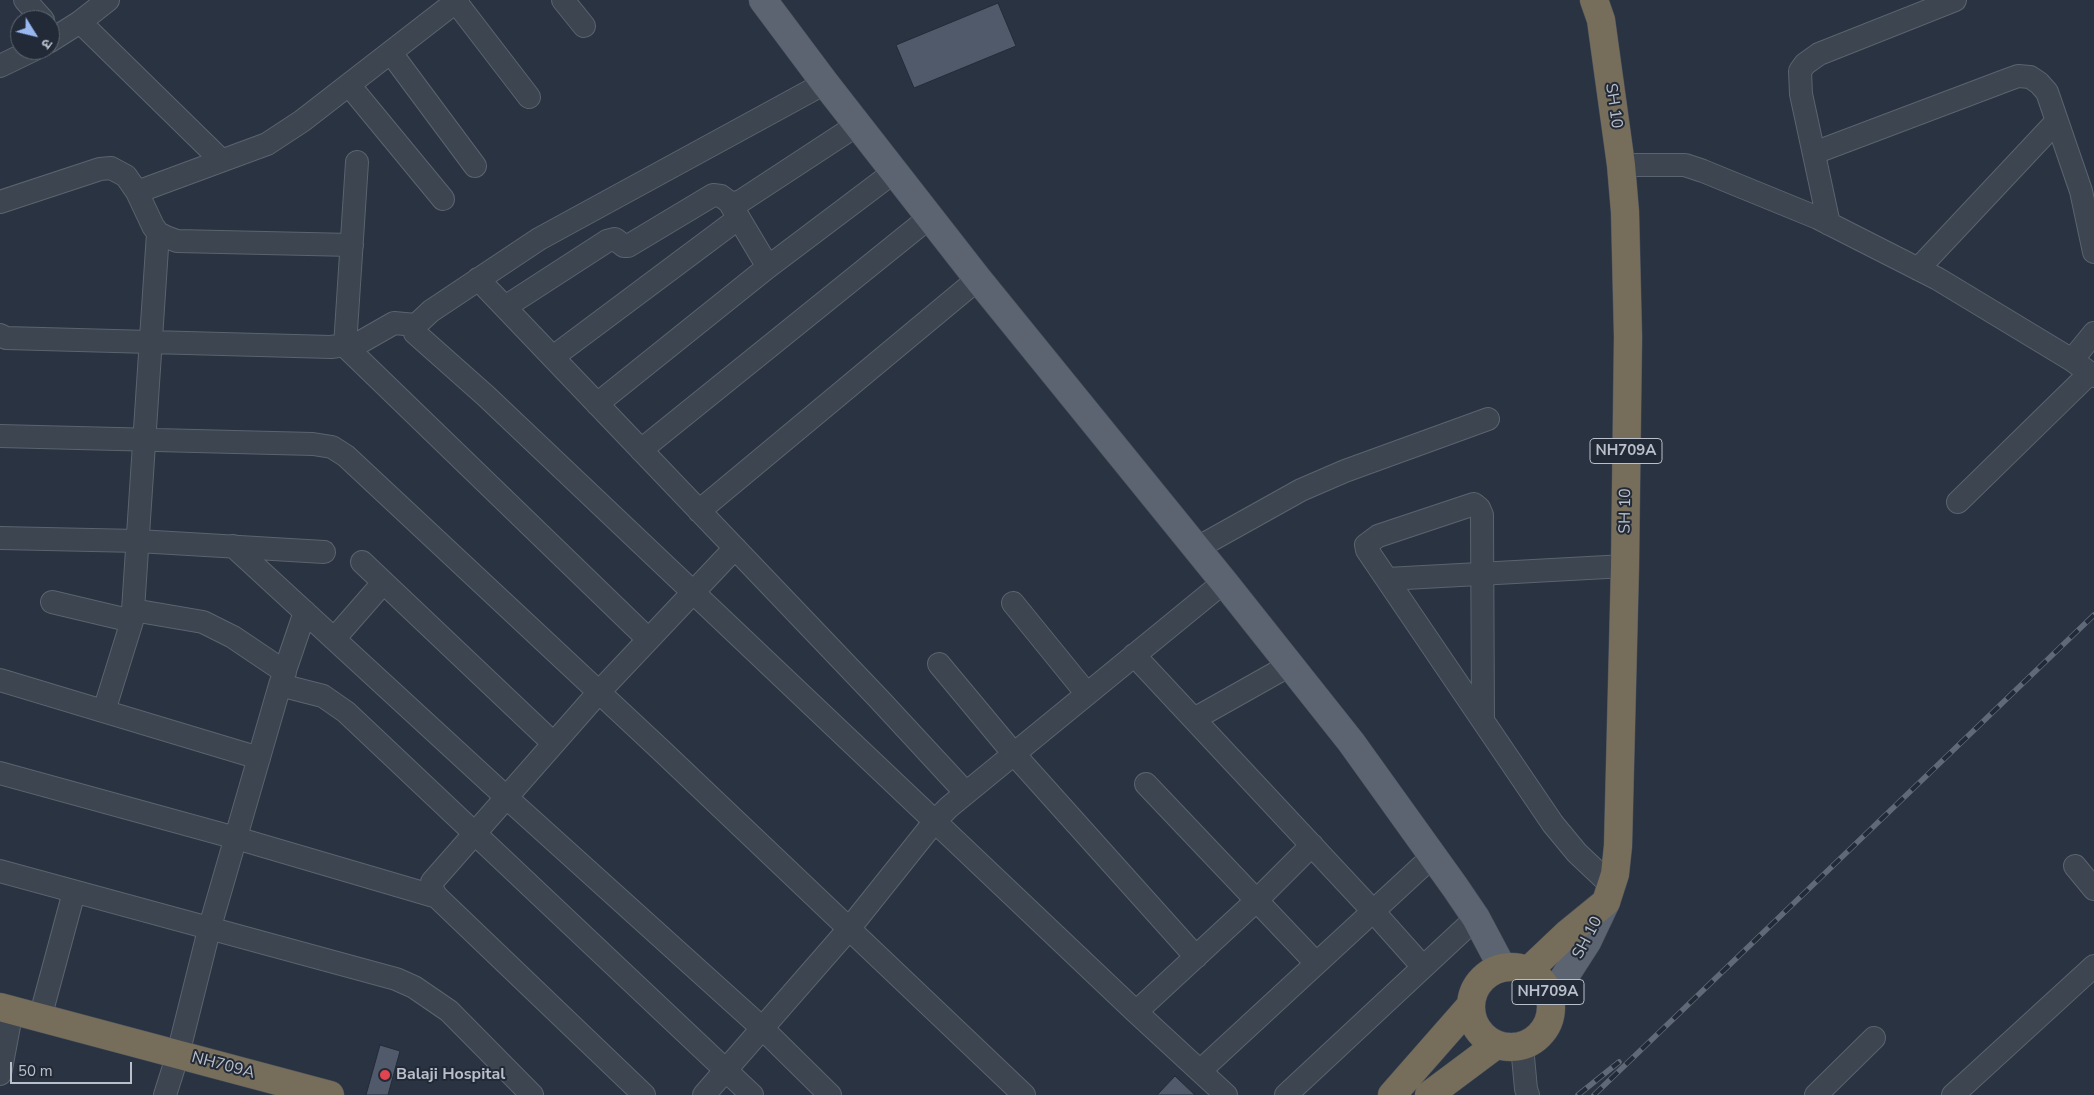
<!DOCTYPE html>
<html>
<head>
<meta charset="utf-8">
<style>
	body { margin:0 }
	#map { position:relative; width:2094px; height:1095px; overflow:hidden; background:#293341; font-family:"Nunito Sans","Noto Sans Devanagari",sans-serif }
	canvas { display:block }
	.north { position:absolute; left:10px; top:10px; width:50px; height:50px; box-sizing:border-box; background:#222a37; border:1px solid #5f6672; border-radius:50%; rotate:126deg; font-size:14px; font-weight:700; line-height:20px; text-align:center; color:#bac0cb }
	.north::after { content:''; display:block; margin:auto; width:18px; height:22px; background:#99b8f1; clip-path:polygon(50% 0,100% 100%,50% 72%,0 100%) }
	.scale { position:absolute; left:10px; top:1062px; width:122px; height:22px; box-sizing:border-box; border:2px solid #bac0cb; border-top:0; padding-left:6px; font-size:15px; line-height:18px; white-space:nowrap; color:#bac0cb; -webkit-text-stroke:4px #222a37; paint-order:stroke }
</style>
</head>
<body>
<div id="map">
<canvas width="2094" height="1095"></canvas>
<div class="north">उ</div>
<div class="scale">50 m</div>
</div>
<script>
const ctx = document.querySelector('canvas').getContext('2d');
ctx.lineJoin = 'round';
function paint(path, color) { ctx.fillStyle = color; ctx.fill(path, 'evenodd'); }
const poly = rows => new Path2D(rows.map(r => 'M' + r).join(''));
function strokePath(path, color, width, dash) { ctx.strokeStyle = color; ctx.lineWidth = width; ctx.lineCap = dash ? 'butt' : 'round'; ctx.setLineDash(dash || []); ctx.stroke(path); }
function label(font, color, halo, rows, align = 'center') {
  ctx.font = font + ' "Nunito Sans",sans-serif'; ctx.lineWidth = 4; ctx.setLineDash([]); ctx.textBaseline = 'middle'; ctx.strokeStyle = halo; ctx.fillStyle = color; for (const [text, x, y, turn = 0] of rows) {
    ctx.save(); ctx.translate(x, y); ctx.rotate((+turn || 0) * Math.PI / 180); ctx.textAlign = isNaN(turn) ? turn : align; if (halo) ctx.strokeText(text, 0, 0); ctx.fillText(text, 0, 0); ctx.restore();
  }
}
const building = poly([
	[998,3,1016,46,914,88,896,45,998,3],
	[380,1045,400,1051,388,1095,366,1095,380,1045],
	[1175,1076,1195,1095,1157,1095,1175,1076]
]);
const minor = poly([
	[25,0,43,20],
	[563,0,584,26],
	[456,2,529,97],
	[80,22,221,160],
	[50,41,80,22,108,0],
	[391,53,475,166],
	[0,66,33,50],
	[825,83,539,239,431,311,416,325,415,333,486,396,1136,1012,1226,1095],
	[349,85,443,199],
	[1814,153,2007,80,2018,76,2030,77,2039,83,2047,92,2081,191,2094,252],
	[357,162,345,346,648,639],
	[1621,165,1685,165,1703,171,1818,218,1938,279,2072,360,2094,376],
	[137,192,267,144,302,121,458,0],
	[0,202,100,169,111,168,126,176,137,192,153,226,158,233,166,237,177,241,352,245],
	[731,205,768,267],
	[1829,224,1801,94,1800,71,1805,64,1819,54,1955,0],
	[1918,269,2056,122],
	[478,279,879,699,966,793],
	[505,307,607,241,615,239,624,246,628,246,713,195,721,196,729,202,738,203,857,125],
	[0,335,6,338,331,347,359,343,394,323,416,325],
	[553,357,739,218],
	[2072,360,2094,333],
	[597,404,768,267,894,172],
	[0,436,313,444,332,447,346,456,662,751,1024,1095],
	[641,450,930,217],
	[1958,502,2090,373],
	[699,511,978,279],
	[0,538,138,541,324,552],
	[233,546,506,797,762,1028,830,1095],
	[1197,548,1301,490,1345,471,1488,419],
	[362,562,553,743],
	[1387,579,1625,566],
	[52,602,132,621],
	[1013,603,1087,694],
	[133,610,203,622,233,637,285,672],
	[334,639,383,583],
	[1134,655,1373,911,1423,967],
	[939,664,1014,754,1196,957],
	[0,680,259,758],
	[280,685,323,696,346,712,752,1095],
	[104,711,132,621,133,610,158,233],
	[1194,719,1290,665],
	[1483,720,1482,515,1479,508,1474,504,1378,536,1366,545,1367,550,1553,824,1577,853,1612,886],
	[0,773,236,838,437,897],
	[1146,784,1316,963],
	[2075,866,2094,889],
	[0,871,396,979,414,987,449,1011,532,1095],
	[1136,1012,1256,901,1312,845],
	[40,1018,74,892],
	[1522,1046,1526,1089,1528,1095],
	[1201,1070,1434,855],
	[0,1074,12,1010],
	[165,1095,178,1054,209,930,280,685,305,612],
	[644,1095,437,897,432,889,432,882,599,692,735,548],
	[704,1095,848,930,935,821,949,807,1224,582],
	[1286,1095,1476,918],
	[1816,1095,1874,1038],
	[1953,1095,2094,966]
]);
const major = poly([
	[763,0,825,83,978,279,1224,582,1351,742,1455,887,1476,918,1502,967],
	[1551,998,1587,942,1606,902]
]);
const highway = poly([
	'1471 1007a40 40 0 1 1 80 0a40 40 0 1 1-80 0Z',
	[1529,970,1568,933,1606,902,1615,874,1618,846,1625,566,1628,337,1625,212,1621,165,1601,20,1594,0],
	[0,1007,330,1095],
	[1392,1095,1471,1005],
	[1429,1095,1496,1045]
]);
const rail = poly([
	[1578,1095,1619,1062],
	[1594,1095,2094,615]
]);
const markers = [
	[385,1075,6,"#e0444e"]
];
const shields = [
	[1626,451,72],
	[1548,992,72]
];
const shieldNames = [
	["NH709A",1626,451],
	["NH709A",1548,992]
];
const streetNames = [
	["SH 10",1613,106,82],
	["SH 10",1626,511,-89],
	["SH 10",1588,938,-62],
	["NH709A",223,1066,15]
];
const poiNames = [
	["Balaji Hospital",396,1075]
];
paint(building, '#505a6a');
strokePath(building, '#242c39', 1);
strokePath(minor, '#5b636f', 24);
strokePath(major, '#474e5b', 29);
strokePath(highway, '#48505c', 29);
strokePath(minor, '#3d4551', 22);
strokePath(major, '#5c6471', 28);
strokePath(highway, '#776d5b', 28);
strokePath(rail, '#606978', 5.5);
strokePath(rail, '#222a37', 4, [11]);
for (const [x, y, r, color] of markers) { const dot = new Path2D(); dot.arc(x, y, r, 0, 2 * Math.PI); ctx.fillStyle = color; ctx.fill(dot); strokePath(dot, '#222a37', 2); }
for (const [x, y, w] of shields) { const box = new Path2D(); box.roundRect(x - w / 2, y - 12.5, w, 25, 4); ctx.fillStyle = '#222a37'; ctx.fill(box); strokePath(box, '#bac0cb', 1); }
label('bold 15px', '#bac0cb', null, shieldNames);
label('16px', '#bac0cb', '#222a37', streetNames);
label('bold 16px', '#bac0cb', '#222a37', poiNames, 'left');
</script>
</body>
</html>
